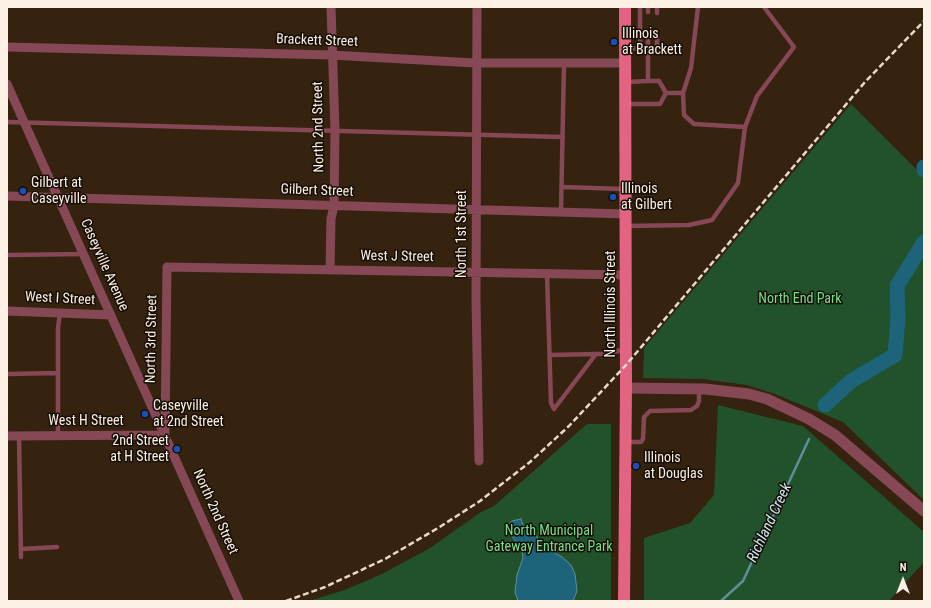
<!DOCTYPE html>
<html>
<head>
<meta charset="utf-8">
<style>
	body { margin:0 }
	#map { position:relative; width:931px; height:608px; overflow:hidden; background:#35220f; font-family:"Roboto Condensed",sans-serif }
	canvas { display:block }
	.frame { position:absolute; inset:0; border:8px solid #fdf0e4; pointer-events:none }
	.north { position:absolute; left:883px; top:560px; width:40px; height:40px; -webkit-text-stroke:3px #160e06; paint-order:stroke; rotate:0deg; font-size:11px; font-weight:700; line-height:16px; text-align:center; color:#fdf0e4 }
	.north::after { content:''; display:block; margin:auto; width:14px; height:18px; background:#fdf0e4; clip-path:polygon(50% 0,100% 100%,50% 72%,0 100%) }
</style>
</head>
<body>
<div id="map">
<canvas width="931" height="608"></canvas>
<div class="frame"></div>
<div class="north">N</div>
</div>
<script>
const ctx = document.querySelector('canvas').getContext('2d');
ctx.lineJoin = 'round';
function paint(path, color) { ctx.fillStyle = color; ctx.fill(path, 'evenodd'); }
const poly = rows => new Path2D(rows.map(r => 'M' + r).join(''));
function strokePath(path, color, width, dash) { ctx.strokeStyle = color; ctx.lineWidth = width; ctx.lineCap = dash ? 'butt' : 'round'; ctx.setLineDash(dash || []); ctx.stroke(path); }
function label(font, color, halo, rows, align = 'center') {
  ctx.font = font + ' "Roboto Condensed",sans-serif'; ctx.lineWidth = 3; ctx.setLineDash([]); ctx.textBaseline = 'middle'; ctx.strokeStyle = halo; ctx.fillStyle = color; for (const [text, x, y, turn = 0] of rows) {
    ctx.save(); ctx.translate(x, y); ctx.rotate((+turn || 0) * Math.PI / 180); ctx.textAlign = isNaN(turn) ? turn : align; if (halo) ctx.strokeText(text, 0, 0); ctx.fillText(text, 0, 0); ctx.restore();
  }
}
const green = poly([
	[851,104,924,177,924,500,843,422,775,394,747,385,703,379,643,378,644,348],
	[718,405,803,426,924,532,924,562,889,601,644,601,644,538,690,523,714,495],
	[587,424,611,424,611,601,309,601,345,590,382,574,430,548,481,512,494,506]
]);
const water = poly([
	[521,519,523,525,533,529,541,545,562,557,571,565,575,574,577,591,573,601,518,601,515,592,517,575,523,558,522,550,509,532,508,525,512,521,521,519]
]);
const stream = poly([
	[721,601,743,581,809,439]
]);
const river = poly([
	[924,167,924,170],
	[825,405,851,381,895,355,898,318,897,286,924,242]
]);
const service = poly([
	[640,7,640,49],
	[657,7,657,13],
	[648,12,648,7],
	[648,38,648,49,657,49,657,38],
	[625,48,648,49,648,81,627,82],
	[683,93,691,68,698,7],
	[626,104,660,104,666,93,659,81,648,81],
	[7,122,563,137],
	[745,127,757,96,794,47,764,7],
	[562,187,624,189],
	[561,212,564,63],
	[627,226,689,225,712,220,738,183,745,127,694,124,684,115,683,93,666,93],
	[7,255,84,254],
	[547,274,551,403,554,409,596,354,607,354,625,349],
	[551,355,596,354],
	[7,374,58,373],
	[58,435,58,328,60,313],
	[19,436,21,557],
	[626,442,641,442,643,439,644,417,650,411,691,410,697,406,699,401,699,389],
	[21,549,57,547]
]);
const minor = poly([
	[477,7,476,300,479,461],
	[7,47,331,55,475,63,625,63],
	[7,84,239,601],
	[7,196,626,214],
	[330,270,331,219,334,206,335,130,331,7],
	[7,311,111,315],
	[165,435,167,267,626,275],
	[7,436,165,435]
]);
const tertiary = poly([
	[626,388,705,389,749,394,767,399,809,419,835,435,924,511]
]);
const primary = poly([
	[624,601,626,388,625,7]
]);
const rail = poly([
	[286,601,325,587,385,559,438,528,480,501,530,462,569,426,626,365,865,82,924,21]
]);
const markers = [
	[614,42,4,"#1a4fb4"],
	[23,191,4,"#1a4fb4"],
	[613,197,4,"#1a4fb4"],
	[145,414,4,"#1a4fb4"],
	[177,449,4,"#1a4fb4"],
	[636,466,4,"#1a4fb4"]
];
const poiNames = [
	["Illinois",622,34],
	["at Brackett",622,50],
	["Gilbert at",31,183],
	["Caseyville",31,199],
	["Illinois",621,189],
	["at Gilbert",621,205],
	["Caseyville",153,406],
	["at 2nd Street",153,422],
	["2nd Street",169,441,"right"],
	["at H Street",169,457,"right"],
	["Illinois",644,458],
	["at Douglas",644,474]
];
const streetNames = [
	["Brackett Street",317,41,2],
	["North 2nd Street",319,127,-91],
	["Gilbert Street",317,191,2],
	["North 1st Street",462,234,-90],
	["West J Street",397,257,1],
	["Caseyville Avenue",104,265,66],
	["West I Street",60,299,3],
	["North Illinois Street",611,304,-90],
	["North 3rd Street",152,339,-89],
	["West H Street",86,421],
	["North 2nd Street",215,512,66]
];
const parkNames = [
	["North End Park",800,299],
	["North Municipal",549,531],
	["Gateway Entrance Park",549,547]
];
const waterNames = [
	["Richland Creek",770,523,-65]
];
paint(green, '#22522c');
paint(water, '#1d647b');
strokePath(water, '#608e9a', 1);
strokePath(stream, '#608e9a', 2.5);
strokePath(river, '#1d647b', 15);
strokePath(service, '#864854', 4.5);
strokePath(minor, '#864854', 9);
strokePath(tertiary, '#864854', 11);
strokePath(primary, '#e36480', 12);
strokePath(rail, '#e7dacd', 2.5, [6, 3]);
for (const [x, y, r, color] of markers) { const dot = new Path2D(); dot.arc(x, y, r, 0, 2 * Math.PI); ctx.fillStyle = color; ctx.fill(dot); strokePath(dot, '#160e06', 1.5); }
label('14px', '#fdf0e4', '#160e06', poiNames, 'left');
label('14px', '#fdf0e4', '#160e06', streetNames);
label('14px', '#74e089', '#160e06', parkNames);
label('italic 15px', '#cfeaf4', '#160e06', waterNames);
</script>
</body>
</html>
